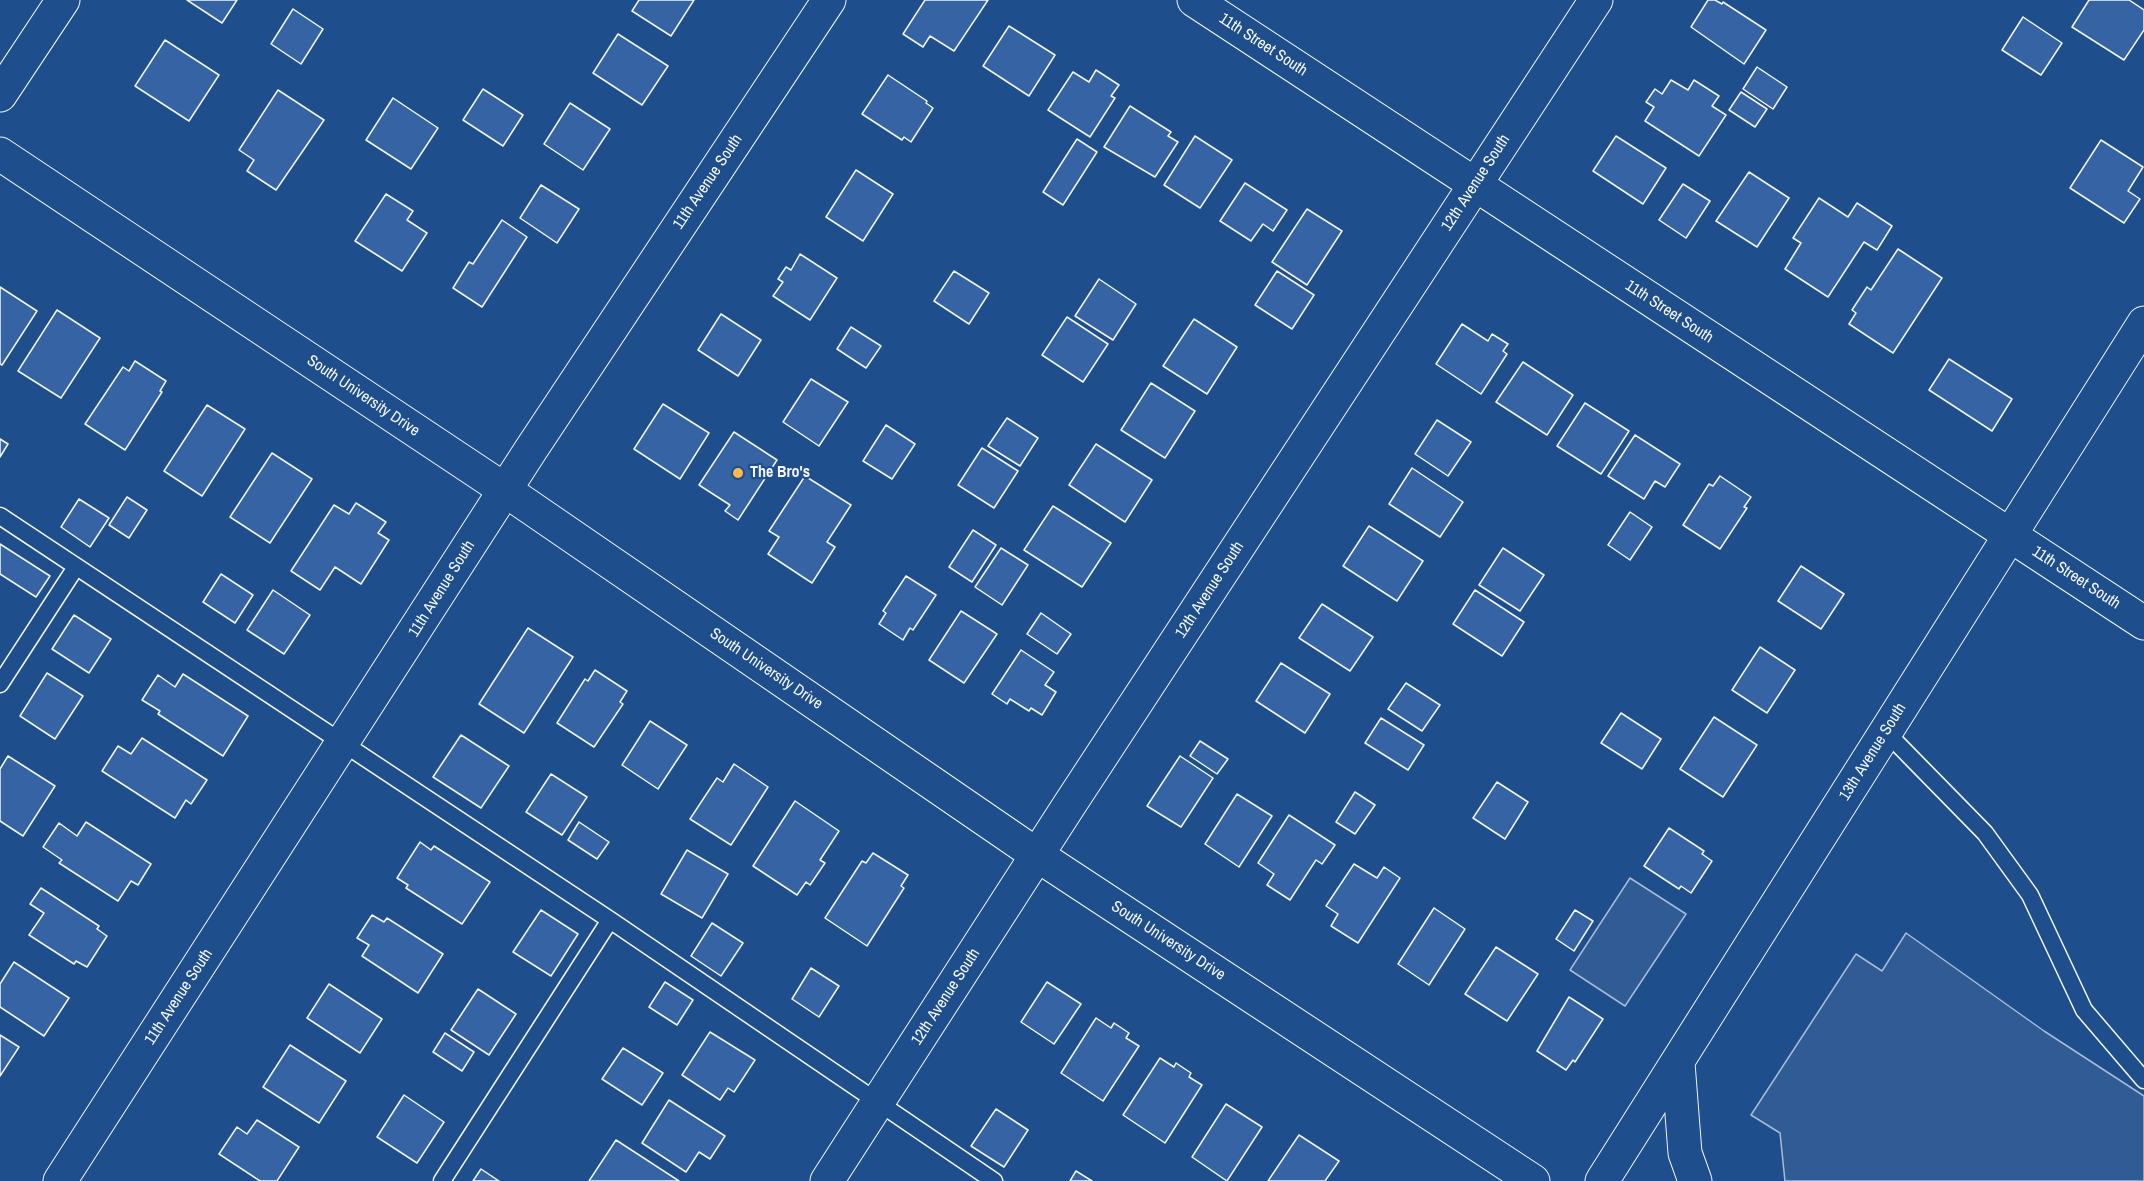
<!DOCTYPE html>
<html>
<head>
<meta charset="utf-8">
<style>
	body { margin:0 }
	canvas { display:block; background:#1f4e8c }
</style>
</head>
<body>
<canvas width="2144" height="1181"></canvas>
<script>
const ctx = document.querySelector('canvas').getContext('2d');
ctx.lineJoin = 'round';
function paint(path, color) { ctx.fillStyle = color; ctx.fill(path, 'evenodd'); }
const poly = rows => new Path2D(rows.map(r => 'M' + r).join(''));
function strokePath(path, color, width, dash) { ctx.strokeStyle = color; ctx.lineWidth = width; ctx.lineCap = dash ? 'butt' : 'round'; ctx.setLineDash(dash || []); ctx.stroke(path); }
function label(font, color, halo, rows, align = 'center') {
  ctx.font = font + ' "Archivo Narrow",sans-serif'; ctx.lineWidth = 4.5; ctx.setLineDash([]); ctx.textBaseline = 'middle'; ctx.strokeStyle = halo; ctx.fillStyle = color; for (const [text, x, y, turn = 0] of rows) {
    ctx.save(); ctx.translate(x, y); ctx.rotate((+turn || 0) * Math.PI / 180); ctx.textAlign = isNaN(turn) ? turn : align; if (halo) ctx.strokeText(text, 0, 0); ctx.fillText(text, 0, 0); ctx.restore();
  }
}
const parking = poly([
	[1630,878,1686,914,1625,1006,1570,970,1630,878],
	[1906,933,2044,1031,2144,1096,2144,1181,1785,1181,1780,1133,1751,1115,1856,954,1882,971,1906,933]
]);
const building = poly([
	[187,0,237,0,222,23,187,0],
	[639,0,694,0,671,36,632,11,639,0],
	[925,0,988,0,954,51,930,36,923,47,903,34,925,0],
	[1708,0,1715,0,1722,4,1723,2,1766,30,1744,64,1691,27,1708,0],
	[2089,0,2129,0,2144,10,2144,30,2124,60,2072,27,2089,0],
	[293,9,323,29,301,64,271,44,293,9],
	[2023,17,2062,43,2041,75,2002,50,2023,17],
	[1009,26,1055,55,1029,96,983,66,1009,26],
	[618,34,668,66,642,105,593,73,618,34],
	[165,40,219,75,189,121,135,86,165,40],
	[1757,67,1787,87,1773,109,1743,89,1757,67],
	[1096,70,1119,85,1111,96,1115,98,1090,137,1048,110,1073,72,1089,82,1096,70],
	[888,75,927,101,926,103,933,108,911,142,904,137,902,140,862,114,888,75],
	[1671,80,1688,90,1694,80,1719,96,1712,106,1726,115,1699,156,1645,121,1654,107,1646,102,1655,89,1662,94,1671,80],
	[483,89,523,115,503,146,463,120,483,89],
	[278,90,324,120,276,190,247,171,254,160,239,150,278,90],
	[1741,92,1767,109,1755,127,1729,110,1741,92],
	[393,98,438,128,411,169,366,140,393,98],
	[570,103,610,129,583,170,544,144,570,103],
	[1130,106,1171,132,1168,136,1178,142,1155,177,1104,147,1130,106],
	[1195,136,1232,160,1200,208,1164,185,1195,136],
	[1616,136,1666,168,1643,204,1593,171,1616,136],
	[1077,139,1097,152,1063,205,1043,192,1077,139],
	[2101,140,2143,167,2128,191,2140,199,2124,223,2070,188,2101,140],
	[856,170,893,194,863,241,826,217,856,170],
	[1749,172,1789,198,1757,247,1716,221,1749,172],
	[1245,183,1287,210,1273,231,1263,224,1251,241,1220,221,1245,183],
	[1683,184,1710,201,1686,238,1659,220,1683,184],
	[541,185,579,209,557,243,520,218,541,185],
	[386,194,413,211,407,220,427,233,402,271,355,241,386,194],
	[1819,198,1848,217,1857,203,1892,226,1877,250,1864,242,1828,297,1785,269,1801,243,1793,238,1819,198],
	[1307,209,1342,231,1307,285,1272,262,1307,209],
	[502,220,527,237,482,307,453,288,469,262,473,264,502,220],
	[1898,249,1942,278,1893,353,1849,324,1856,313,1852,310,1867,287,1871,290,1898,249],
	[800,254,837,278,810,320,773,296,783,282,778,279,786,267,791,270,800,254],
	[954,271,989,293,969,324,934,301,954,271],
	[1277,271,1314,295,1292,329,1255,305,1277,271],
	[1099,279,1136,304,1113,340,1075,316,1099,279],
	[0,287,37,311,2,365,0,364,0,287],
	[57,310,100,338,61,398,18,371,57,310],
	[721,314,761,340,738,376,698,350,721,314],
	[1067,317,1108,344,1083,382,1042,355,1067,317],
	[1194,319,1237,347,1207,394,1163,366,1194,319],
	[1462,324,1488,341,1492,334,1508,344,1503,351,1507,354,1481,394,1436,364,1462,324],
	[851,327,881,346,866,368,837,349,851,327],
	[1949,359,2012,399,1992,431,1929,390,1949,359],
	[135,361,166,381,160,391,162,392,125,450,85,424,123,367,129,371,135,361],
	[1523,362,1573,395,1547,435,1496,402,1523,362],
	[811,379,848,402,819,446,783,422,811,379],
	[1151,383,1195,411,1165,458,1121,430,1151,383],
	[1585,403,1629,431,1601,474,1557,446,1585,403],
	[663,404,709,433,680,479,634,449,663,404],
	[207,405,245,429,202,496,164,471,207,405],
	[1007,418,1038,438,1020,466,988,446,1007,418],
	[1437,420,1471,442,1448,476,1415,454,1437,420],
	[886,425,915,444,892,479,863,461,886,425],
	[734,432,777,460,738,520,725,511,730,505,699,485,734,432],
	[1635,435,1680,464,1665,487,1655,481,1644,499,1608,476,1635,435],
	[0,439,8,444,0,457,0,439],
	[1096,444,1152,480,1125,522,1069,485,1096,444],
	[982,448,1018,471,994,508,958,485,982,448],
	[272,453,312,479,270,543,230,517,272,453],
	[1412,468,1463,502,1440,537,1389,504,1412,468],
	[805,476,851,505,827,542,835,547,812,583,768,554,779,537,769,531,805,476],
	[1720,476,1751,497,1744,507,1747,508,1720,549,1683,525,1709,484,1713,486,1720,476],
	[127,497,147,510,129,538,109,525,127,497],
	[79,499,109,518,90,547,61,527,79,499],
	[356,503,386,522,378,533,389,540,361,584,335,567,320,590,291,571,334,505,349,514,356,503],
	[1053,506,1111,543,1082,587,1024,550,1053,506],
	[1630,512,1652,527,1630,560,1608,545,1630,512],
	[1369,526,1423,561,1397,601,1343,566,1369,526],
	[973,530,996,545,972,582,949,567,973,530],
	[0,544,50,576,36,597,0,574,0,544],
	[1001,548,1028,565,1002,605,975,587,1001,548],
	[1503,548,1544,575,1520,611,1479,585,1503,548],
	[1801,566,1844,594,1821,629,1778,601,1801,566],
	[221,574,253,595,235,623,203,602,221,574],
	[906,576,936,595,913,630,910,628,903,640,879,624,886,613,883,611,906,576],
	[273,590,310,615,284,654,247,630,273,590],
	[1475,590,1524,622,1502,656,1453,624,1475,590],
	[1322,604,1373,637,1350,671,1299,638,1322,604],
	[961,611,997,634,964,683,929,660,961,611],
	[1041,613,1071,634,1057,654,1027,634,1041,613],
	[74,615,111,639,89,673,52,649,74,615],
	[528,628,573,657,524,733,479,704,528,628],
	[1760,647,1795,670,1767,713,1732,690,1760,647],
	[1021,650,1054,672,1045,685,1056,692,1042,715,1031,708,1029,711,1010,699,1007,704,992,694,1021,650],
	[1281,663,1330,694,1305,733,1256,701,1281,663],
	[595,670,627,691,620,702,623,704,594,747,557,723,585,679,588,681,595,670],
	[47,673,83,696,55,739,20,716,47,673],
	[183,674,248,716,223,756,158,714,160,711,142,700,158,675,175,687,183,674],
	[1406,683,1440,705,1422,731,1388,709,1406,683],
	[1621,713,1661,739,1642,769,1601,743,1621,713],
	[1714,717,1757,745,1723,797,1680,769,1714,717],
	[1381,718,1424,745,1408,770,1365,743,1381,718],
	[650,721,687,745,658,789,622,765,650,721],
	[461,735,509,766,481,808,433,777,461,735],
	[142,738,207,780,191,804,186,800,175,818,102,771,118,746,131,754,142,738],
	[1200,741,1228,759,1217,774,1190,756,1200,741],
	[8,756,55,786,23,836,0,821,0,769,8,756],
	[1180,756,1213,778,1181,827,1147,806,1180,756],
	[734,764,768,787,731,845,690,819,717,778,723,782,734,764],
	[551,774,587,797,562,835,526,812,551,774],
	[1497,782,1528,802,1505,839,1473,818,1497,782],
	[1355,792,1375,805,1355,834,1336,822,1355,792],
	[1237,794,1272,816,1239,867,1205,844,1237,794],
	[795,801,839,831,820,860,825,863,810,885,806,882,797,895,753,866,795,801],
	[1289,815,1335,845,1322,864,1316,860,1290,900,1267,885,1274,874,1258,863,1289,815],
	[86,822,151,864,138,885,131,881,118,901,59,863,62,860,43,847,59,823,77,836,86,822],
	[579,822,609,842,597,859,568,840,579,822],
	[1669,828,1704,851,1702,854,1712,861,1691,893,1681,886,1679,889,1644,866,1669,828],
	[420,842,431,850,434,846,490,882,462,924,406,888,408,885,397,878,420,842],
	[687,850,728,874,702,918,661,894,687,850],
	[873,853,908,875,901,886,904,888,867,946,825,918,862,861,866,863,873,853],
	[1354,864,1377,878,1384,867,1400,878,1358,943,1331,926,1338,914,1326,906,1354,864],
	[41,888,99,926,97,929,107,936,87,967,76,961,74,964,29,935,44,913,30,904,41,888],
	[1434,908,1465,929,1429,985,1398,964,1434,908],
	[541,910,578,934,551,976,513,952,541,910],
	[1575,910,1593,921,1574,951,1556,939,1575,910],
	[372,915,384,922,387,918,443,954,418,993,362,956,369,945,357,938,372,915],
	[712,923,743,943,721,976,691,956,712,923],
	[1496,947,1538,974,1507,1021,1465,994,1496,947],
	[14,962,69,998,44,1036,0,1007,0,984,14,962],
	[811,968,839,986,819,1017,792,999,811,968],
	[665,982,693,1000,677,1025,649,1007,665,982],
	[1047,982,1081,1004,1054,1044,1021,1022,1047,982],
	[329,984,382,1019,360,1053,307,1018,329,984],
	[478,989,516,1014,489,1055,451,1030,478,989],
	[1569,997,1603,1019,1575,1062,1573,1060,1566,1070,1537,1051,1569,997],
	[1096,1018,1111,1028,1114,1023,1129,1033,1126,1038,1139,1046,1103,1101,1061,1073,1096,1018],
	[710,1032,755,1060,734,1092,728,1088,720,1100,682,1075,710,1032],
	[445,1033,474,1052,462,1071,433,1052,445,1033],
	[0,1035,19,1047,0,1076,0,1035],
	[290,1045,346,1081,319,1123,263,1087,290,1045],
	[623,1048,663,1073,642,1105,602,1079,623,1048],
	[1160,1058,1174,1067,1176,1063,1191,1073,1189,1077,1202,1085,1165,1143,1123,1115,1160,1058],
	[404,1095,444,1122,417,1163,377,1137,404,1095],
	[669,1100,725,1136,710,1159,699,1152,686,1172,642,1143,669,1100],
	[1226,1104,1262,1127,1227,1181,1192,1157,1226,1104],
	[996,1109,1028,1130,1004,1167,971,1146,996,1109],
	[257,1120,299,1147,277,1181,260,1181,219,1154,237,1127,247,1134,257,1120],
	[1299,1135,1339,1161,1325,1181,1268,1181,1299,1135],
	[616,1140,679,1181,589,1181,616,1140],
	[481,1169,499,1181,473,1181,481,1169],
	[1076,1171,1092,1181,1070,1181,1076,1171]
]);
const service = poly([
	[0,516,610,920,994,1181],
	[0,684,76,567],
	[1886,732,1985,833,2030,895,2084,1010,2144,1080],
	[442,1181,610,920]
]);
const minor = poly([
	[1194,0,2144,623],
	[0,95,63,0],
	[60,1181,530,451,829,0],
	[827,1181,1068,807,1596,0]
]);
const primary = poly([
	[0,154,505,490,1037,855,1533,1181],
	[1678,1063,1685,1153,1695,1181],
	[1602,1181,2144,323]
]);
const markers = [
	[738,473,6,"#ffb74d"]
];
const streetNames = [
	["11th Street South",1263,45,33],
	["11th Avenue South",708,182,-56],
	["12th Avenue South",1476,183,-57],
	["11th Street South",1669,312,33],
	["South University Drive",363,396,34],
	["11th Street South",2076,578,33],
	["11th Avenue South",442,589,-58],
	["12th Avenue South",1210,590,-57],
	["South University Drive",766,669,34],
	["13th Avenue South",1873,752,-58],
	["South University Drive",1168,941,33],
	["11th Avenue South",179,997,-57],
	["12th Avenue South",946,997,-57]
];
const poiNames = [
	["The Bro's",750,473]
];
paint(parking, '#305b95');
strokePath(parking, '#a8bbd7', 1.5);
paint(building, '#3563a3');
strokePath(building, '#f2f6ff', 1.5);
strokePath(service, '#f2f6ff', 19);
strokePath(minor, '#f2f6ff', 35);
strokePath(primary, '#f2f6ff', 35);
strokePath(service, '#1f4e8c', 16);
strokePath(minor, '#1f4e8c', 33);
strokePath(primary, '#1f4e8c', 33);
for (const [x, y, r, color] of markers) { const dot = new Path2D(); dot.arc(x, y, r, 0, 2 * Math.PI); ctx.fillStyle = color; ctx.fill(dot); strokePath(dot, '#1f4e8c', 2); }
label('16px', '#f2f6ff', '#1f4e8c', streetNames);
label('bold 16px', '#f2f6ff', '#1f4e8c', poiNames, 'left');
</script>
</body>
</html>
